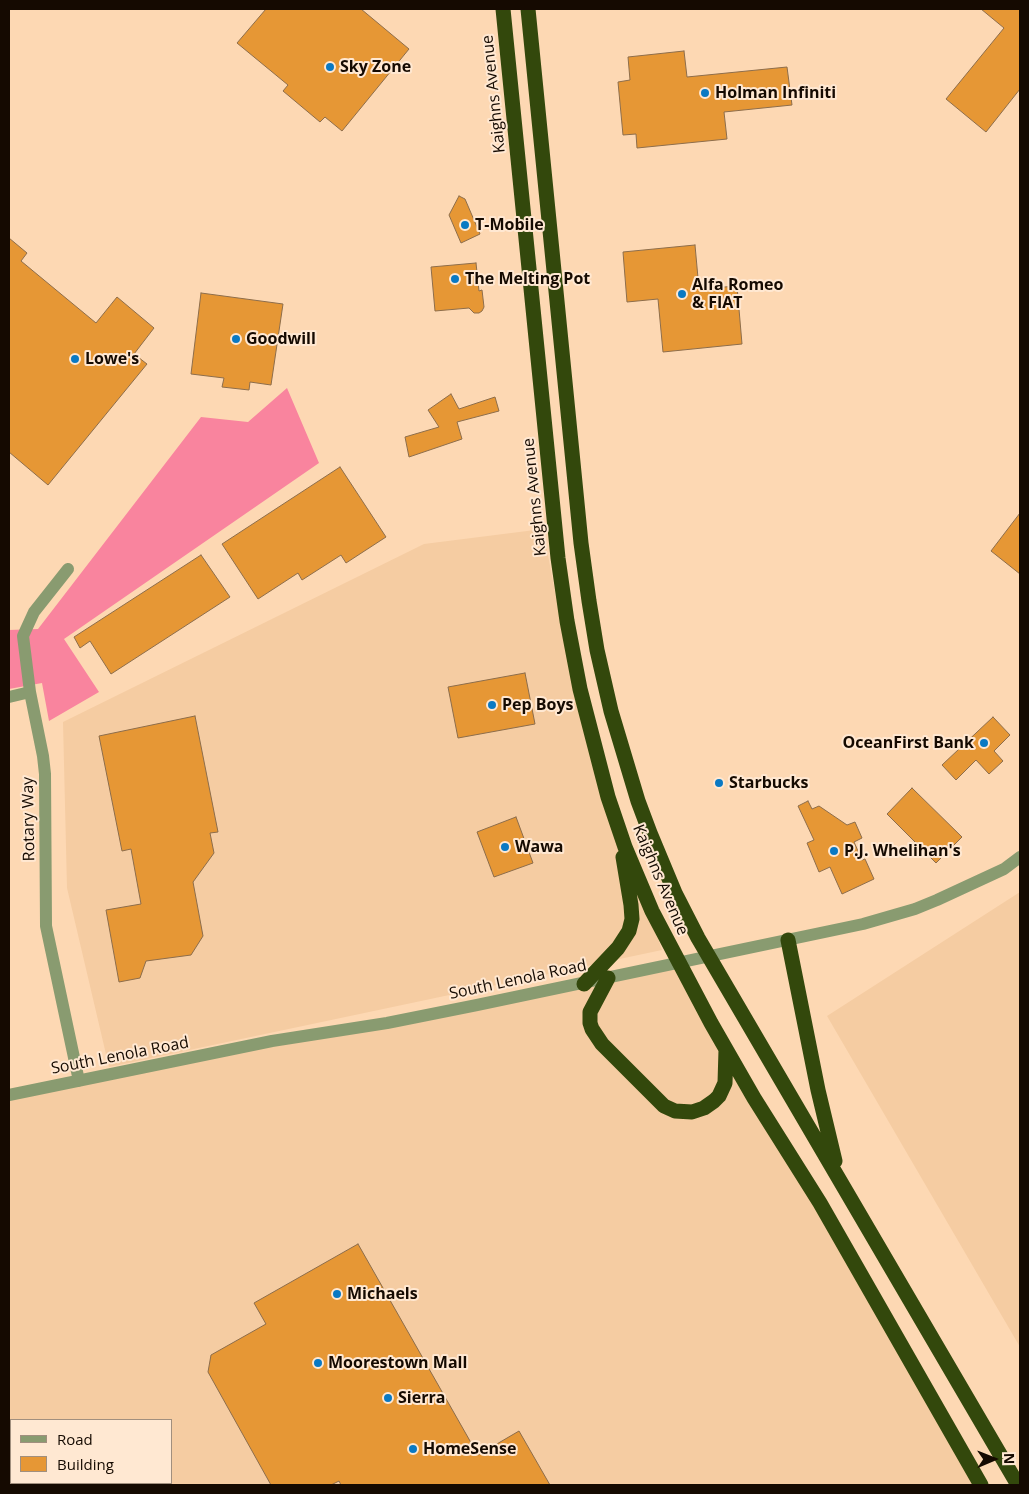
<!DOCTYPE html>
<html>
<head>
<meta charset="utf-8">
<style>
	body { margin:0 }
	#map { position:relative; width:1029px; height:1494px; overflow:hidden; background:#fdd8b3; font-family:"Open Sans",sans-serif }
	canvas { display:block }
	.frame { position:absolute; inset:0; border:10px solid #150a01; pointer-events:none }
	.legend { position:absolute; left:10px; top:1419px; width:162px; height:65px; box-sizing:border-box; background:#ffe8d2; border:1px solid #a18f7e; margin:0; padding:6px 9px; list-style:none; font-size:15px; color:#150a01 }
	.legend li { display:flex; align-items:center; gap:10px; height:25px }
	.legend b { width:25px; border:1px solid #a18f7e }
	.north { position:absolute; left:969px; top:1434px; width:50px; height:50px; -webkit-text-stroke:4px #ffe8d2; paint-order:stroke; rotate:89deg; font-size:14px; font-weight:700; line-height:20px; text-align:center; color:#150a01 }
	.north::after { content:''; display:block; margin:auto; width:18px; height:22px; background:#150a01; clip-path:polygon(50% 0,100% 100%,50% 72%,0 100%) }
</style>
</head>
<body>
<div id="map">
<canvas width="1029" height="1494"></canvas>
<div class="frame"></div>
<ul class="legend">
<li><b style="height:6px;background:#899b70"></b>Road</li>
<li><b style="height:14px;background:#e69735"></b>Building</li>
</ul>
<div class="north">N</div>
</div>
<script>
const ctx = document.querySelector('canvas').getContext('2d');
ctx.lineJoin = 'round';
function paint(path, color) { ctx.fillStyle = color; ctx.fill(path, 'evenodd'); }
const poly = rows => new Path2D(rows.map(r => 'M' + r).join(''));
function strokePath(path, color, width, dash) { ctx.strokeStyle = color; ctx.lineWidth = width; ctx.lineCap = dash ? 'butt' : 'round'; ctx.setLineDash(dash || []); ctx.stroke(path); }
function label(font, color, halo, rows, align = 'center') {
  ctx.font = font + ' "Open Sans",sans-serif'; ctx.lineWidth = 4; ctx.setLineDash([]); ctx.textBaseline = 'middle'; ctx.strokeStyle = halo; ctx.fillStyle = color; for (const [text, x, y, turn = 0] of rows) {
    ctx.save(); ctx.translate(x, y); ctx.rotate((+turn || 0) * Math.PI / 180); ctx.textAlign = isNaN(turn) ? turn : align; if (halo) ctx.strokeText(text, 0, 0); ctx.fillText(text, 0, 0); ctx.restore();
  }
}
const built = poly([
	[543,529,576,702,662,950,109,1067,67,888,63,722,424,544],
	[1020,892,1020,1347,827,1016],
	[678,963,981,1485,9,1485,9,1094],
	[11,1420,171,1420,171,1483,11,1483]
]);
const forest = poly([
	[287,388,319,463,64,639,99,692,49,721,42,683,9,689,9,630,38,629,201,417,248,422]
]);
const building = poly([
	[266,9,361,9,409,49,342,131,325,117,320,122,283,91,288,85,237,43,266,9],
	[981,9,1020,9,1020,89,986,132,946,99,1004,28,981,9],
	[684,51,687,77,787,67,792,105,724,112,727,139,637,148,636,134,623,135,618,82,630,80,628,57,684,51],
	[459,196,465,199,480,234,461,243,449,215,459,196],
	[9,238,27,253,21,261,96,323,117,297,154,328,134,354,147,364,48,485,9,452,9,238],
	[695,245,699,289,737,286,742,344,663,352,658,299,627,302,623,252,695,245],
	[476,263,479,291,482,290,484,307,482,311,479,313,474,313,469,308,435,311,431,267,476,263],
	[201,293,283,304,271,385,250,382,249,390,222,387,224,378,191,374,201,293],
	[451,394,459,409,495,397,499,411,457,422,462,439,409,457,405,437,439,427,428,410,451,394],
	[340,467,386,537,346,563,341,555,302,580,298,573,258,599,222,544,340,467],
	[1020,513,1020,574,991,551,1020,513],
	[201,555,230,597,111,674,90,641,80,648,74,637,201,555],
	[525,673,535,724,458,738,448,687,525,673],
	[195,716,218,832,210,833,214,853,193,882,203,936,191,955,146,961,140,978,119,982,106,910,141,904,131,849,122,851,99,736,195,716],
	[993,717,1010,735,994,751,1003,761,989,774,976,760,956,780,942,765,993,717],
	[912,788,962,837,936,863,887,814,912,788],
	[808,801,812,809,819,806,847,825,855,822,862,838,854,842,862,860,865,859,874,879,842,894,830,867,819,872,807,843,814,840,798,806,808,801],
	[516,817,533,863,494,877,477,832,516,817],
	[358,1244,478,1455,519,1431,550,1485,341,1485,339,1481,331,1485,271,1485,208,1372,211,1355,266,1324,254,1303,358,1244]
]);
const minor = poly([
	[68,569,34,612,23,636,30,692,43,756,45,774,46,926,79,1081],
	[9,697,30,692],
	[9,1095,272,1041,387,1023,477,1005,863,924,915,909,937,900,1004,869,1020,857]
]);
const highway = poly([
	[503,9,558,558,567,621,580,689,608,797,625,847,652,911,711,1023,754,1098,820,1203,981,1485],
	[528,9,581,543,589,601,597,650,611,711,638,801,650,833,675,893,698,938,1018,1485],
	[788,940,818,1090,835,1161],
	[608,978,590,1012,590,1023,592,1029,602,1044,664,1106,675,1111,692,1112,704,1108,714,1101,719,1096,725,1083,726,1050],
	[584,984,618,948,629,931,632,919,631,905,623,857]
]);
const markers = [
	[330,67,5,"#0a79c3"],
	[705,93,5,"#0a79c3"],
	[465,225,5,"#0a79c3"],
	[455,279,5,"#0a79c3"],
	[682,294,5,"#0a79c3"],
	[236,339,5,"#0a79c3"],
	[75,359,5,"#0a79c3"],
	[492,705,5,"#0a79c3"],
	[984,743,5,"#0a79c3"],
	[719,783,5,"#0a79c3"],
	[505,847,5,"#0a79c3"],
	[834,851,5,"#0a79c3"],
	[337,1294,5,"#0a79c3"],
	[318,1363,5,"#0a79c3"],
	[388,1398,5,"#0a79c3"],
	[413,1449,5,"#0a79c3"]
];
const poiNames = [
	["Sky Zone",340,67],
	["Holman Infiniti",715,93],
	["T-Mobile",475,225],
	["The Melting Pot",465,279],
	["Alfa Romeo",692,285],
	["& FIAT",692,303],
	["Goodwill",246,339],
	["Lowe's",85,359],
	["Pep Boys",502,705],
	["OceanFirst Bank",974,743,"right"],
	["Starbucks",729,783],
	["Wawa",515,847],
	["P.J. Whelihan's",844,851],
	["Michaels",347,1294],
	["Moorestown Mall",328,1363],
	["Sierra",398,1398],
	["HomeSense",423,1449]
];
const streetNames = [
	["Kaighns Avenue",494,94,-96],
	["Kaighns Avenue",535,497,-96],
	["Rotary Way",29,819,-91],
	["Kaighns Avenue",660,880,67],
	["South Lenola Road",518,980,-12],
	["South Lenola Road",120,1056,-11]
];
paint(built, '#f5cca2');
paint(forest, '#f9849e');
paint(building, '#e69735');
strokePath(building, '#8d6d4b', 1);
strokePath(minor, '#899b70', 12);
strokePath(highway, '#33480c', 15);
for (const [x, y, r, color] of markers) { const dot = new Path2D(); dot.arc(x, y, r, 0, 2 * Math.PI); ctx.fillStyle = color; ctx.fill(dot); strokePath(dot, '#ffe8d2', 2); }
label('bold 16px', '#150a01', '#ffe8d2', poiNames, 'left');
label('16px', '#150a01', '#ffe8d2', streetNames);
</script>
</body>
</html>
